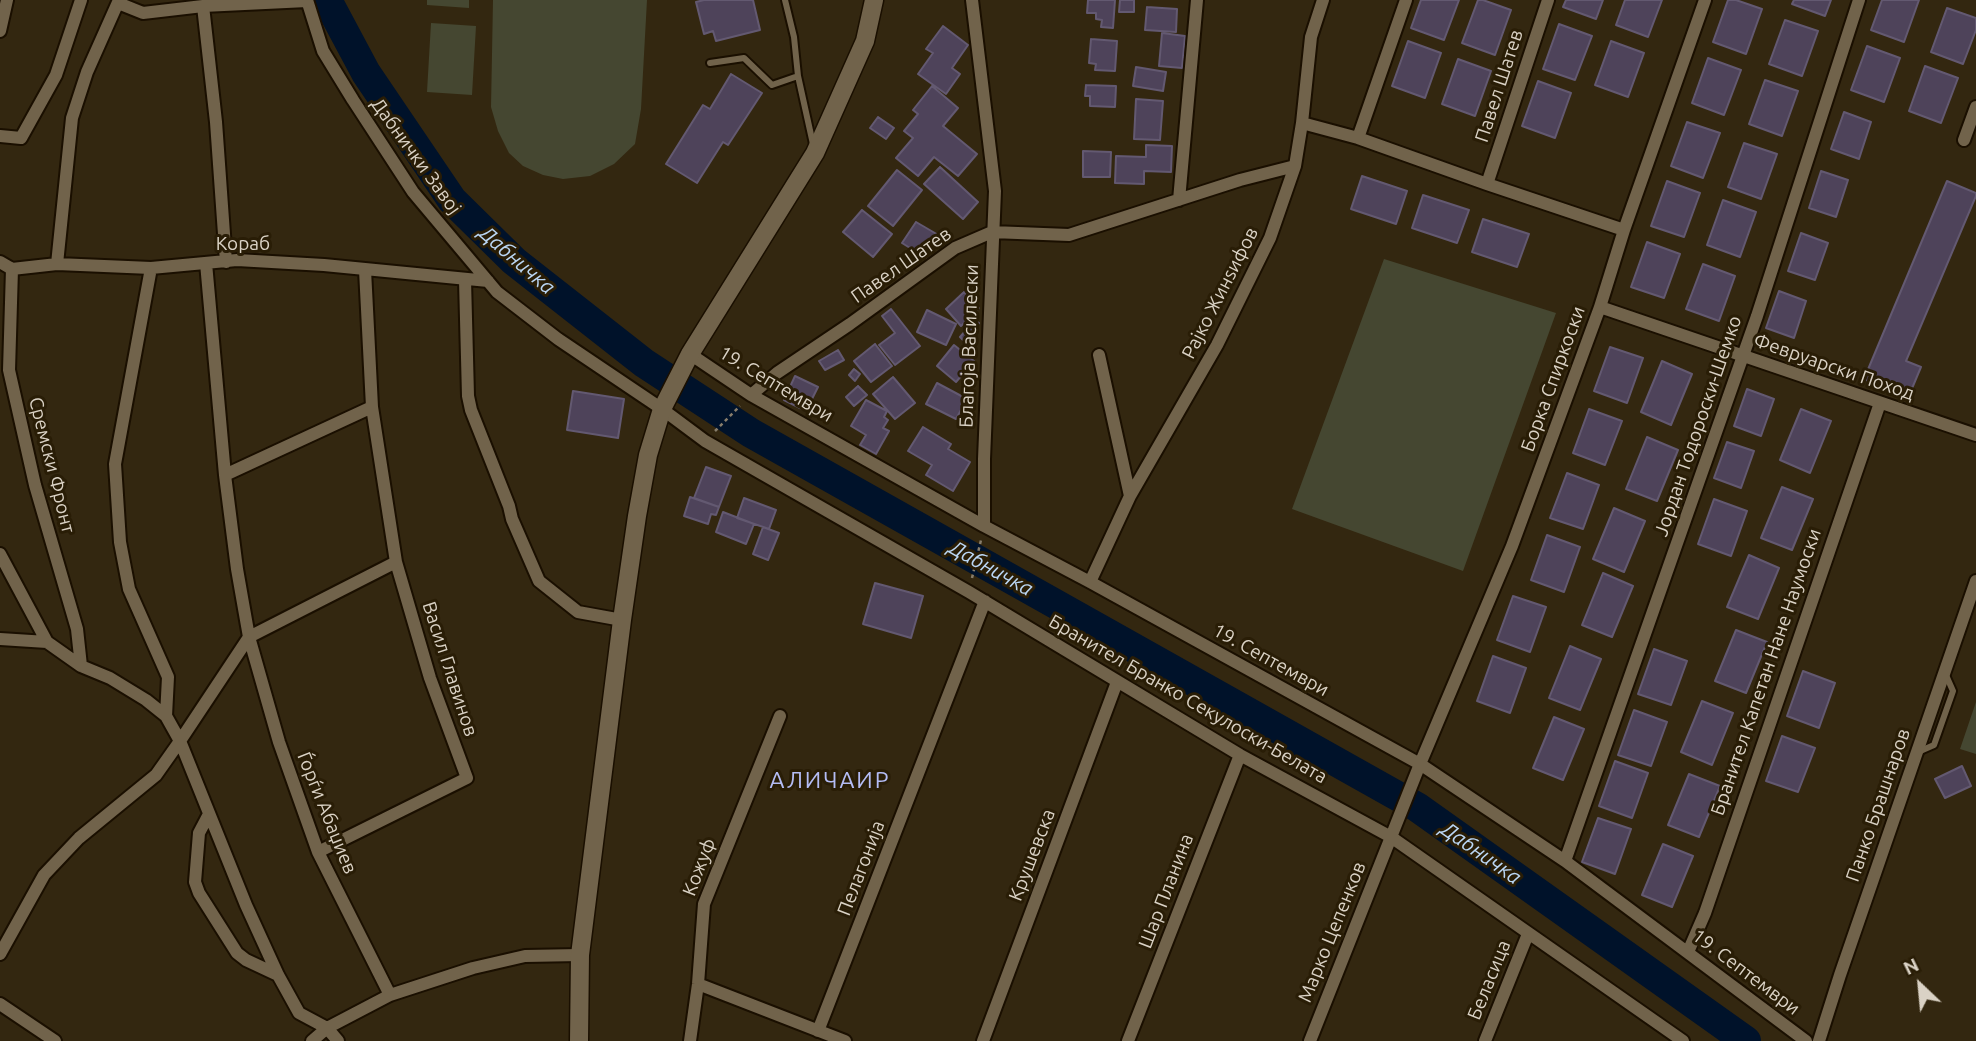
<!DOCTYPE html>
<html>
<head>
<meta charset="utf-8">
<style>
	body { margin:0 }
	#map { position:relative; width:1976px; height:1041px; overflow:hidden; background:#332710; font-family:Ubuntu,sans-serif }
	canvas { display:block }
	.north { position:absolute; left:1885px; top:950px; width:70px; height:70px; -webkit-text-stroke:5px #291d06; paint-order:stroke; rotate:334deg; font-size:19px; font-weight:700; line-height:28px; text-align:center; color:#dad2c5 }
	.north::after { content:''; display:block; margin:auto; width:24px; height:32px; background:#dad2c5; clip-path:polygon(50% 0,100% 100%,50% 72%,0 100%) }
</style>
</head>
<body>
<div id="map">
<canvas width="1976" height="1041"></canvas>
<div class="north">N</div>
</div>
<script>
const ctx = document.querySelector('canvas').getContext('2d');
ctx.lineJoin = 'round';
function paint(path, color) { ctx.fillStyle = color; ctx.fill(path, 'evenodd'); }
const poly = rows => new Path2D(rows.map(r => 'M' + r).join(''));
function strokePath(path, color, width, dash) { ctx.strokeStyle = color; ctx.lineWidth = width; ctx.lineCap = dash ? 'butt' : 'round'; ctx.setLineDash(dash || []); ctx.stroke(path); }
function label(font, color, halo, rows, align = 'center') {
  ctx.font = font + ' Ubuntu,sans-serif'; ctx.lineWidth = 6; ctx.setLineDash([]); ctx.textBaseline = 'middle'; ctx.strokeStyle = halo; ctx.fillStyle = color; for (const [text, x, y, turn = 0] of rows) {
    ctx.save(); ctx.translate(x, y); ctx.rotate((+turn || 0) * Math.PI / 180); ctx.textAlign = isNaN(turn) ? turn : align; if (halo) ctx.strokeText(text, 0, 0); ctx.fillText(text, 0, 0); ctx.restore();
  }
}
const green = poly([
	[427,0,469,0,469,8,427,5],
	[493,0,647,0,641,109,635,144,614,164,590,176,563,179,543,175,523,166,509,153,498,131,491,107],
	[431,23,476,26,472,95,427,92],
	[1384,259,1556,313,1463,571,1292,509],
	[1976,702,1976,754,1960,749]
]);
const river = poly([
	[327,0,366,73,452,200,514,261,644,363,751,433,1417,807,1746,1041]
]);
const building = poly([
	[704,0,753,0,760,30,716,41,713,31,704,34,696,2,704,0],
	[1088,0,1115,0,1113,28,1101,27,1102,20,1096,19,1096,13,1087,13,1088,0],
	[1120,0,1134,0,1134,12,1119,12,1120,0],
	[1421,0,1459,0,1444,40,1411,28,1421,0],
	[1478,0,1483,0,1511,10,1495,55,1462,43,1478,0],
	[1566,0,1603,0,1596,19,1563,7,1566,0],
	[1625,0,1662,0,1648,37,1616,25,1625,0],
	[1728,0,1736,0,1762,9,1746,54,1713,42,1728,0],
	[1794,0,1831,0,1825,16,1792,4,1794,0],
	[1882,0,1919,0,1904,42,1871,30,1882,0],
	[1147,7,1177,9,1176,32,1145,30,1147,7],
	[1947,8,1976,18,1976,30,1963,64,1931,52,1947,8],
	[1785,20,1818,31,1802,76,1769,64,1785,20],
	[1559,24,1592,36,1575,80,1543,69,1559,24],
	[943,26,968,45,952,68,960,74,946,94,918,74,933,53,926,49,943,26],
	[1162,33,1185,36,1182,68,1159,66,1162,33],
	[1091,39,1117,41,1115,71,1095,70,1096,64,1089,63,1091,39],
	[1408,41,1441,53,1425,98,1392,86,1408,41],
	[1611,41,1644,53,1628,97,1595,85,1611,41],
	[1867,46,1900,58,1884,102,1851,90,1867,46],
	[1708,58,1741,70,1724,115,1692,103,1708,58],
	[1458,59,1491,71,1475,116,1442,104,1458,59],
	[1925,66,1958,78,1941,123,1909,111,1925,66],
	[1136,67,1166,72,1163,91,1133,86,1136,67],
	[731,74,762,93,728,145,723,142,697,183,666,164,703,105,710,109,731,74],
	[1765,80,1798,91,1782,136,1749,124,1765,80],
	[1538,81,1571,93,1555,138,1522,126,1538,81],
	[1086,85,1116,86,1115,107,1090,106,1090,96,1085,96,1086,85],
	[932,86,958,108,943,126,977,154,958,176,934,157,918,176,896,158,913,138,904,131,918,114,913,110,932,86],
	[1136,99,1163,101,1160,140,1134,139,1136,99],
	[1844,112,1871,122,1859,159,1831,149,1844,112],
	[878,117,894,128,886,139,870,128,878,117],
	[1687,122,1720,133,1703,178,1671,166,1687,122],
	[1744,143,1777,154,1761,199,1728,187,1744,143],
	[1146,145,1172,146,1171,172,1144,171,1144,184,1115,183,1116,156,1146,157,1146,145],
	[1083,151,1111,152,1110,177,1083,177,1083,151],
	[940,167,978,202,963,219,924,184,940,167],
	[897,170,922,190,893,226,868,206,897,170],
	[1821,171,1848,180,1836,217,1809,208,1821,171],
	[1362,176,1407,191,1396,224,1351,209,1362,176],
	[1667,181,1700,193,1684,237,1651,226,1667,181],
	[1947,181,1976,193,1976,196,1906,361,1921,367,1908,398,1864,379,1947,181],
	[1423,195,1469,210,1457,243,1412,228,1423,195],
	[1723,200,1756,212,1740,257,1707,245,1723,200],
	[862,210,892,234,873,257,843,232,862,210],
	[1483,219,1529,234,1517,267,1472,252,1483,219],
	[916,222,940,236,926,258,902,243,916,222],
	[1801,233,1828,243,1815,280,1788,271,1801,233],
	[1647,242,1680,254,1664,298,1631,287,1647,242],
	[1703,264,1735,276,1719,321,1686,309,1703,264],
	[1779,291,1806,301,1794,338,1766,328,1779,291],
	[964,292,979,308,961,326,946,309,964,292],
	[891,309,920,346,895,365,879,345,895,333,882,316,891,309],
	[927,310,956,324,946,345,917,332,927,310],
	[975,320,979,323,963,340,960,337,975,320],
	[875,344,892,366,871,382,854,361,875,344],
	[954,345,974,361,956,382,937,366,954,345],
	[1610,347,1643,358,1627,403,1594,391,1610,347],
	[838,350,844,360,825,370,819,361,838,350],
	[1662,361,1692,374,1671,425,1641,412,1662,361],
	[854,369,860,374,855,381,849,375,854,369],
	[795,376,818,387,806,411,784,400,795,376],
	[893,377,915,403,895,419,873,394,893,377],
	[937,383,967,399,956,419,926,404,937,383],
	[858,386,867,395,854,406,846,397,858,386],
	[1747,389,1774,399,1761,436,1734,426,1747,389],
	[573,391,624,399,618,438,567,430,573,391],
	[866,400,887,411,884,417,888,420,883,428,889,431,876,454,860,445,866,435,851,426,866,400],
	[1589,409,1622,421,1605,465,1573,453,1589,409],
	[1801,409,1831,421,1810,473,1780,460,1801,409],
	[923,427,951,444,948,449,970,462,953,491,926,475,932,465,908,451,923,427],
	[1647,437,1678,450,1657,501,1626,489,1647,437],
	[1727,442,1754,451,1741,488,1714,478,1727,442],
	[706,467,731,476,719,507,694,498,706,467],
	[1567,473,1599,485,1583,529,1550,518,1567,473],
	[1782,487,1813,499,1792,550,1761,538,1782,487],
	[690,497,719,507,716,515,711,514,708,524,684,516,690,497],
	[744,498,776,510,769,529,737,518,744,498],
	[1714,499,1747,511,1731,556,1698,544,1714,499],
	[1614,508,1645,521,1624,572,1593,559,1614,508],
	[723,512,754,524,746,544,716,532,723,512],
	[763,527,779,533,768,560,753,554,763,527],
	[1547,535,1580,547,1564,592,1531,580,1547,535],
	[1749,555,1779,568,1758,619,1727,607,1749,555],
	[1603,573,1633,586,1612,637,1582,625,1603,573],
	[875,583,923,596,911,638,863,624,875,583],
	[1513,596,1546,607,1530,652,1497,640,1513,596],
	[1736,630,1767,642,1746,693,1715,681,1736,630],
	[1570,646,1601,659,1580,710,1549,698,1570,646],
	[1654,649,1687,661,1671,705,1638,694,1654,649],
	[1493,656,1526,668,1510,713,1477,701,1493,656],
	[1803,671,1835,683,1819,728,1787,716,1803,671],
	[1702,701,1733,713,1712,765,1681,752,1702,701],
	[1634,710,1667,722,1651,766,1618,755,1634,710],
	[1554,717,1584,729,1563,780,1533,768,1554,717],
	[1782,736,1815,748,1798,792,1766,781,1782,736],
	[1615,761,1648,773,1632,818,1599,806,1615,761],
	[1962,766,1971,786,1945,798,1935,779,1962,766],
	[1689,774,1720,786,1699,837,1668,825,1689,774],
	[1598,818,1631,829,1615,874,1582,862,1598,818],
	[1663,844,1693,856,1672,907,1642,895,1663,844]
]);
const path = poly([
	[715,431,740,406],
	[972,578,981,540]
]);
const lane = poly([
	[785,0,794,37,798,76,813,144],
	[710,63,744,58,772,85,798,76],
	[1918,752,1934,745,1953,691,1945,673]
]);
const street = poly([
	[307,0,323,51,353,100,413,192,497,292,558,339,662,409,705,441,969,592,1240,755,1391,837,1683,1041],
	[972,0,995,191,984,459,984,526],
	[118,3,143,13,203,6,307,1],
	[203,6,216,122,226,262],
	[0,31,7,0],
	[1302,123,1358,138,1487,184,1624,230],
	[0,136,21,138,56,75,81,0],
	[1358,138,1406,0],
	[1964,140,1976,107],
	[1487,184,1548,0],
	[1179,200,1197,0],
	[0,262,12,269,57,264,151,268,237,260,324,265,488,281],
	[206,263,225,475,237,569,249,637,279,742,318,852,390,995],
	[57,264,72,118,87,72,119,0],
	[151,268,115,464,120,542,129,589,168,677,166,716],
	[12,269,9,370,35,485,77,629,81,666],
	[465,280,468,396,471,410,509,506,512,519,539,581,578,612,622,620],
	[1600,307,1976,435],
	[690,354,751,395,984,526,1090,582,1420,764,1565,861,1806,1041],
	[1099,355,1130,496],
	[751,395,777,373,850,324,955,248,992,232,1069,235,1240,180,1295,166],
	[225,475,372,407],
	[0,554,47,642],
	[1090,582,1130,496,1217,345,1270,238,1295,166,1302,123,1311,37,1323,0],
	[0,639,47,642,81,666,110,678,146,700,166,716,180,741,246,905,278,975,299,1013,327,1028,338,1041],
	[209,814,199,833,195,882,199,893,237,953,246,960,278,975],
	[318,852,467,778,430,678,396,562,372,407,365,270],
	[1565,861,1757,316,1859,0],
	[1688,952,1705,913,1880,403],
	[0,954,44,875,79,838,156,775,180,741,249,637,396,562],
	[698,984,845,1041],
	[0,1004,55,1041],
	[818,1031,985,601],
	[312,1041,327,1028,390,995,473,968,525,956,580,955],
	[690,1041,698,984,704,904,780,716],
	[983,1041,1117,682],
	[1128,1041,1240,755],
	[1310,1041,1420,764,1512,546,1600,307,1624,230,1705,0],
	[1485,1041,1528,934],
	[1819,1041,1840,975,1976,581]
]);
const secondary = poly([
	[579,1041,580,955,622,620,637,516,648,455,662,409,690,354,815,153,865,41,874,0]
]);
const streetNames = [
	["Павел Шатев",1499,86,-72],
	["Дабнички Завој",416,156,54],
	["Кораб",243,244],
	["Павел Шатев",901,265,-35],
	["Рајко Жинѕифов",1220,293,-63],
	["Благоја Василески",969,346,-88],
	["Февруарски Поход",1834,367,19],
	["Борка Спиркоски",1553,379,-70],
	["19. Септември",776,384,31],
	["Јордан Тодороски-Шемко",1698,426,-71],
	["Сремски Фронт",52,465,76],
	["19. Септември",1271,660,29],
	["Васил Главинов",450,669,72],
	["Бранител Капетан Нане Наумоски",1766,672,-71],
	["Бранител Бранко Секулоски-Белата",1188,699,30],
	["Панко Брашнаров",1878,805,-71],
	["Ѓорѓи Абаџиев",327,813,68],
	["Крушевска",1032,855,-69],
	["Кожуф",699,867,-69],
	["Пелагонија",861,868,-69],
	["Шар Планина",1166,891,-69],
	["Марко Цепенков",1332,932,-68],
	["19. Септември",1746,972,37],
	["Беласица",1489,980,-68]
];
const waterNames = [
	["Дабничка",517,260,41],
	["Дабничка",991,568,29],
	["Дабничка",1481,853,35]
];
const quarterNames = [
	["АЛИЧАИР",830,780]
];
paint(green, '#454731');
strokePath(river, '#00122a', 30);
paint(building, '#4e435a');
strokePath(building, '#635971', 2);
strokePath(lane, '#1a0f00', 10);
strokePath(street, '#1a0f00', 16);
strokePath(secondary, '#1a0f00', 21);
strokePath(path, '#877d6b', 2.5, [3.5, 3.5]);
strokePath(lane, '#71634b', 6);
strokePath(street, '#71634b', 12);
strokePath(secondary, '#71634b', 18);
label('19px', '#dad2c5', '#291d06', streetNames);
label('italic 21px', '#bad6f4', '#291d06', waterNames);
ctx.letterSpacing = '2px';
label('23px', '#b4bcf4', '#291d06', quarterNames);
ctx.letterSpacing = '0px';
</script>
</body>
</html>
